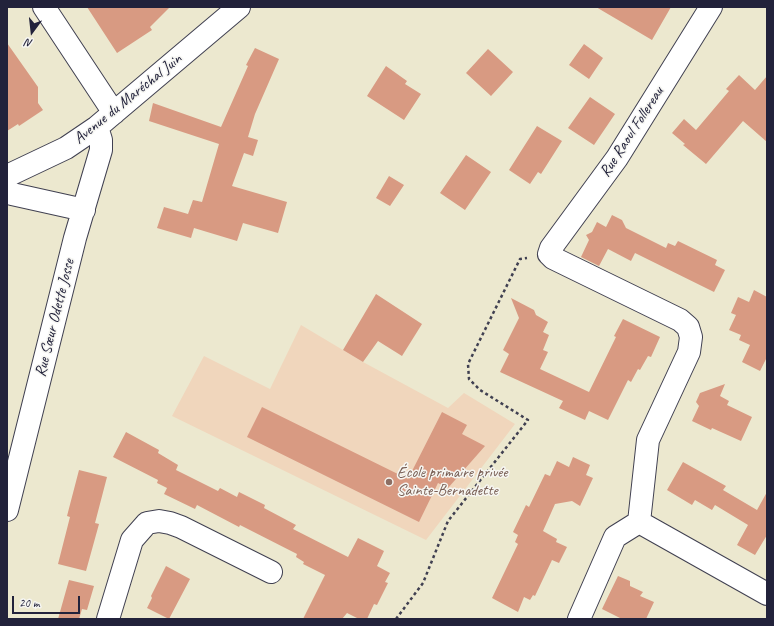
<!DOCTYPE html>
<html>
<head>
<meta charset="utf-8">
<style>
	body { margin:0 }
	#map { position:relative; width:774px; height:626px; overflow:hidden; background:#ece8cf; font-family:Caveat,sans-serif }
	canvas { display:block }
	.frame { position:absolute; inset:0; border:8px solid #22223b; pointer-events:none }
	.north { position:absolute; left:12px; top:12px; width:40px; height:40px; -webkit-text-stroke:3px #f6f6f2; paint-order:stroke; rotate:195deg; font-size:11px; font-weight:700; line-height:16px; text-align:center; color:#22223b }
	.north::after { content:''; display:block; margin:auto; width:14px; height:18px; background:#22223b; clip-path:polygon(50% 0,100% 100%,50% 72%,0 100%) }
	.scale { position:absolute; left:12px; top:596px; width:68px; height:18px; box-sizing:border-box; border:2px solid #22223b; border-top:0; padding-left:5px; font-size:12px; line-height:14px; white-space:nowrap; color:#22223b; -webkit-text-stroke:3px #f6f6f2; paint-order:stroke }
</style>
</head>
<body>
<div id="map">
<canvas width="774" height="626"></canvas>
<div class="frame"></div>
<div class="north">N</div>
<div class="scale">20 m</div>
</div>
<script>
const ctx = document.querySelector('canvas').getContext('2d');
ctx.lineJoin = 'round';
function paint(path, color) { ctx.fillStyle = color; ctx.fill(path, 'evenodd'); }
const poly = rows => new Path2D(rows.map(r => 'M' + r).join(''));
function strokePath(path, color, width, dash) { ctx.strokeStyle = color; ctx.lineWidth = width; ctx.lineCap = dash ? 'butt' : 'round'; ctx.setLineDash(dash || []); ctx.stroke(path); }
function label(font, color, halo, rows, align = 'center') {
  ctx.font = font + ' Caveat,sans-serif'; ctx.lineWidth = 3; ctx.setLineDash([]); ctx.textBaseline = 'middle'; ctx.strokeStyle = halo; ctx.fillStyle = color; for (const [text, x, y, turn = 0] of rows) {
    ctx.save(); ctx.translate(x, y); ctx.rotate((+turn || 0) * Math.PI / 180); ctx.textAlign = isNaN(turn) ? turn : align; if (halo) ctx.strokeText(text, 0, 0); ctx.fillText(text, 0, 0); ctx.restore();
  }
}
const built = poly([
	[301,325,363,362,448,408,464,393,515,424,426,540,172,416,204,356,270,389]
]);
const building = poly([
	[87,7,170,7,150,27,152,30,117,53],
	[596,7,671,7,652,40],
	[7,43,38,87,38,103,43,110,19,126,18,124,7,131],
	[584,44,603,58,589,79,569,65],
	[255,48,279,59,255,114,248,137,258,140,253,156,244,153,232,186,287,202,278,233,243,223,237,241,194,228,191,238,157,228,164,207,188,214,193,200,202,202,219,144,149,121,153,103,221,127,248,66,246,65],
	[488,49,513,72,491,96,466,73],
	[386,66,407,81,405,84,421,94,404,120,367,96],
	[739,75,755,90,767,76,767,142,743,121,706,164,683,145,685,144,672,133,684,119,696,130,729,91,726,89],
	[590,97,615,114,594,145,568,128],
	[537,126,562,141,541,174,538,172,530,184,509,170],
	[466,155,491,172,465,210,440,193],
	[389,176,404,185,390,206,376,198],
	[612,215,622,220,626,228,666,248,668,243,675,246,678,241,717,260,715,265,725,270,714,292,635,253,631,261,608,249,599,266,581,257,589,240,586,235,592,232,597,222,606,227],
	[754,290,767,297,767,357,760,371,742,362,750,345,739,340,741,335,729,330,736,315,731,313,738,297,749,302],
	[376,294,422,324,402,356,378,341,363,362,343,350],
	[511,298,534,310,536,315,548,322,543,332,549,335,543,350,548,352,540,369,589,392,616,337,614,336,623,319,660,337,651,357,648,356,640,370,638,369,631,382,628,380,608,420,589,411,585,420,559,408,563,401,500,372,509,354,503,350,519,318],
	[725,384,720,396,729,401,727,405,752,417,741,441,712,428,711,430,692,421,699,406,696,402,700,393],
	[262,407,408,479,442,412,467,425,462,434,485,446,448,488,438,483,419,522,247,437],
	[126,432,159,450,158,453,178,465,176,470,218,491,220,488,237,497,239,492,265,505,264,508,296,525,293,529,348,557,358,538,384,551,377,566,390,573,385,582,388,583,377,605,374,604,367,619,359,619,347,613,342,619,303,619,325,575,303,564,304,562,296,557,297,554,240,525,239,527,197,505,195,509,164,494,167,488,157,483,158,480,113,457],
	[573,457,590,465,586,475,593,478,580,506,572,501,555,504,543,531,557,539,556,542,567,547,559,563,552,560,535,596,533,595,530,600,524,597,518,612,492,598,518,544,515,542,518,535,513,532,526,505,529,507,545,474,550,476,557,461,569,467],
	[683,462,726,486,723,490,757,510,767,492,767,535,755,555,737,545,748,525,715,505,712,510,695,500,692,505,667,490],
	[79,470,107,477,95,523,99,524,86,571,58,564,70,517,67,516],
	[166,566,190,579,169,619,147,608,152,598,151,596],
	[618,576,630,581,630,586,643,592,640,596,654,602,646,619,622,619,602,609],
	[69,580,94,586,87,610,82,609,79,619,58,619]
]);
const path = poly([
	[396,619,423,583,448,521,528,420,480,390,469,379,468,364,520,259,527,258]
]);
const minor = poly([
	[44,7,114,113],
	[711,7,617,158,551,248,549,254,553,258,680,320,688,327,691,337,689,352,648,440,639,522,767,594],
	[7,176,66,148,97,127,239,7],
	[12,194,84,210],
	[7,510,75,238,101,150,101,140,97,127],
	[108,619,132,540,147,523,159,521,170,523,181,527,271,572],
	[579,619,615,537,639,522]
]);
const markers = [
	[389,482,4,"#8d6e63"]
];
const streetNames = [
	["Avenue du Maréchal Juin",128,99,-39],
	["Rue Raoul Follereau",632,132,-57],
	["Rue Sœur Odette Josse",55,318,-76]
];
const educationNames = [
	["École primaire privée",397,473],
	["Sainte-Bernadette",397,491]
];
paint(built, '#f0d6bc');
paint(building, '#d89a82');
strokePath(minor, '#404051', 24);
strokePath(path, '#404051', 2.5, [3, 3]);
strokePath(minor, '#fff', 22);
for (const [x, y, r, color] of markers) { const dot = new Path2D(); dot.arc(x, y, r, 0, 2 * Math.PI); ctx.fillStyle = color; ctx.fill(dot); strokePath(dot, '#f6f6f2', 1.5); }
label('16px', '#22223b', '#f6f6f2', streetNames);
label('16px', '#785e54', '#f6f6f2', educationNames, 'left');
</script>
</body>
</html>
